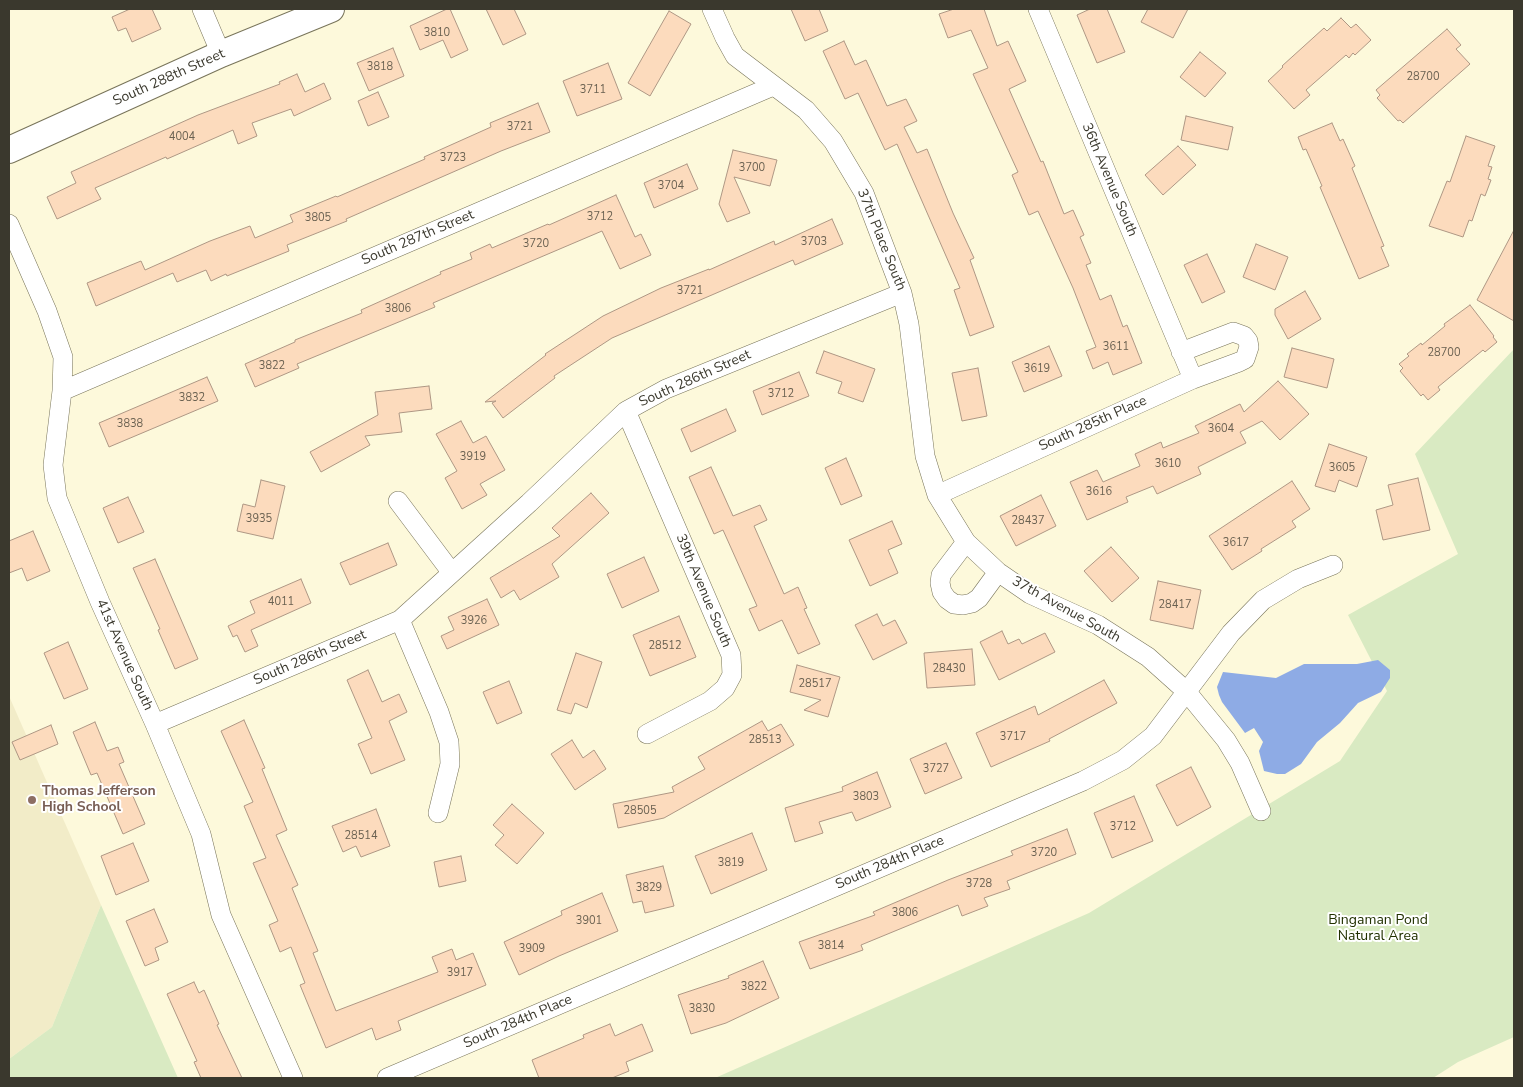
<!DOCTYPE html>
<html>
<head>
<meta charset="utf-8">
<style>
	body { margin:0 }
	#map { position:relative; width:1523px; height:1087px; overflow:hidden; background:#fdf9db; font-family:"Nunito Sans",sans-serif }
	canvas { display:block }
	.frame { position:absolute; inset:0; border:10px solid #3a382d; pointer-events:none }
</style>
</head>
<body>
<div id="map">
<canvas width="1523" height="1087"></canvas>
<div class="frame"></div>
</div>
<script>
const ctx = document.querySelector('canvas').getContext('2d');
ctx.lineJoin = 'round';
function paint(path, color) { ctx.fillStyle = color; ctx.fill(path, 'evenodd'); }
const poly = rows => new Path2D(rows.map(r => 'M' + r).join(''));
function strokePath(path, color, width, dash) { ctx.strokeStyle = color; ctx.lineWidth = width; ctx.lineCap = dash ? 'butt' : 'round'; ctx.setLineDash(dash || []); ctx.stroke(path); }
function label(font, color, halo, rows, align = 'center') {
  ctx.font = font + ' "Nunito Sans",sans-serif'; ctx.lineWidth = 4; ctx.setLineDash([]); ctx.textBaseline = 'middle'; ctx.strokeStyle = halo; ctx.fillStyle = color; for (const [text, x, y, turn = 0] of rows) {
    ctx.save(); ctx.translate(x, y); ctx.rotate((+turn || 0) * Math.PI / 180); ctx.textAlign = isNaN(turn) ? turn : align; if (halo) ctx.strokeText(text, 0, 0); ctx.fillText(text, 0, 0); ctx.restore();
  }
}
const built = poly([
	[9,696,101,905,52,1027,9,1059]
]);
const green = poly([
	[1514,349,1514,1037,1458,1062,1433,1078,715,1078,1089,913,1340,761,1387,691,1348,615,1458,554,1415,454],
	[101,905,178,1078,9,1078,9,1059,52,1027]
]);
const water = poly([
	[1378,660,1390,670,1390,678,1381,692,1358,703,1340,723,1317,742,1301,764,1285,774,1277,774,1264,771,1259,751,1263,742,1254,728,1245,733,1222,702,1219,695,1217,687,1223,672,1276,678,1304,664,1357,664]
]);
const building = poly([
	[130,9,152,9,161,29,132,42,126,28,118,31,112,17,130,9],
	[447,9,450,9,468,50,451,58,443,40,420,50,410,26,447,9],
	[486,9,514,9,526,34,503,45,486,9],
	[791,9,819,9,828,31,805,41,791,9],
	[954,9,984,9,997,46,1008,41,1026,81,1009,89,1041,162,1043,161,1064,214,1073,210,1084,235,1080,237,1091,263,1086,265,1100,300,1111,295,1123,327,1127,325,1142,363,1113,375,1108,362,1093,369,1086,351,1096,347,1073,288,1038,211,1029,215,1012,175,1018,172,973,74,988,68,971,30,948,38,939,14,954,9],
	[1090,9,1107,9,1125,52,1097,63,1077,15,1090,9],
	[1148,9,1188,9,1173,38,1141,22,1148,9],
	[669,11,691,24,650,96,628,83,669,11],
	[1341,18,1351,28,1356,24,1371,40,1355,55,1353,53,1349,58,1346,55,1306,90,1310,95,1294,109,1268,81,1283,67,1282,66,1324,28,1327,31,1341,18],
	[1447,29,1461,45,1456,49,1470,64,1403,123,1400,120,1398,121,1377,98,1380,95,1376,90,1447,29],
	[844,41,855,65,866,60,887,106,906,99,917,121,904,127,917,153,927,149,953,213,974,258,970,260,994,327,970,336,954,290,960,288,897,144,885,150,858,93,845,99,823,51,844,41],
	[393,48,404,76,369,91,357,63,393,48],
	[1200,52,1226,73,1205,97,1180,77,1200,52],
	[608,63,622,99,577,116,563,81,608,63],
	[297,74,305,92,324,83,331,99,294,116,291,109,252,123,257,136,238,144,233,130,167,159,166,157,95,188,101,199,57,219,47,197,76,183,71,172,198,115,280,84,279,82,297,74],
	[378,92,389,117,368,126,358,101,378,92],
	[538,103,550,132,501,151,346,219,347,221,287,245,289,251,227,276,226,274,211,281,206,270,177,282,173,273,96,306,87,283,141,261,145,270,210,241,250,226,255,238,293,222,290,215,336,196,337,197,425,159,424,157,491,127,490,123,538,103],
	[1186,116,1233,127,1228,150,1181,140,1186,116],
	[1332,123,1340,141,1343,139,1355,166,1352,168,1384,246,1381,247,1389,266,1359,279,1320,187,1322,186,1306,149,1303,150,1298,137,1332,123],
	[1466,136,1495,146,1488,166,1492,167,1488,179,1491,180,1485,196,1481,194,1472,221,1469,220,1463,237,1429,226,1447,181,1450,182,1466,136],
	[1178,146,1196,165,1163,195,1145,175,1178,146],
	[733,150,777,160,770,186,734,177,750,213,727,222,719,204,733,150],
	[687,164,698,189,654,208,644,183,687,164],
	[616,195,635,237,641,234,651,255,620,269,602,231,433,303,435,307,297,364,299,368,255,387,245,364,295,342,295,340,362,313,361,310,441,274,440,272,472,259,470,253,490,244,492,248,548,224,549,225,616,195],
	[832,219,843,244,795,265,793,260,612,338,554,376,555,378,503,418,492,403,496,401,485,402,546,355,545,354,603,316,661,288,709,269,709,270,774,241,775,245,832,219],
	[1514,230,1514,321,1477,300,1514,230],
	[1256,244,1288,257,1275,290,1243,277,1256,244],
	[1207,254,1225,292,1202,303,1184,265,1207,254],
	[1305,291,1321,319,1288,339,1275,315,1275,309,1305,291],
	[1470,305,1494,336,1493,337,1497,342,1485,352,1483,350,1438,387,1440,390,1428,400,1423,394,1421,396,1400,371,1403,368,1399,364,1409,356,1407,354,1421,343,1422,345,1445,326,1444,324,1470,305],
	[1049,346,1062,376,1024,392,1012,362,1049,346],
	[1292,348,1334,359,1327,388,1284,377,1292,348],
	[824,351,875,369,863,402,838,393,842,382,816,373,824,351],
	[978,368,987,416,962,421,952,373,978,368],
	[799,372,809,396,762,415,753,391,799,372],
	[207,377,218,401,109,447,99,423,207,377],
	[1278,381,1309,414,1280,440,1262,421,1240,432,1246,443,1198,467,1201,474,1157,494,1153,486,1126,497,1128,502,1087,520,1070,482,1097,470,1103,482,1140,466,1135,454,1161,442,1163,448,1199,433,1195,426,1240,404,1244,412,1278,381],
	[429,386,432,409,399,413,402,432,365,436,370,445,321,472,310,452,378,415,375,392,429,386],
	[726,409,736,431,691,452,681,429,726,409],
	[461,421,473,443,486,436,505,470,480,484,487,495,462,509,445,478,457,471,436,434,461,421],
	[1329,444,1367,457,1357,487,1339,480,1335,492,1315,486,1329,444],
	[846,458,862,496,841,505,825,468,846,458],
	[711,467,733,516,760,505,767,520,754,526,784,594,798,587,807,608,804,609,820,644,798,654,782,620,759,631,749,609,757,606,723,530,714,534,689,477,711,467],
	[1418,478,1430,530,1383,540,1376,510,1393,505,1388,485,1418,478],
	[261,480,285,486,273,539,237,531,243,504,255,507,261,480],
	[1292,481,1310,509,1292,521,1296,527,1261,549,1262,551,1232,570,1209,536,1292,481],
	[591,493,609,513,552,564,559,577,520,600,514,590,501,598,490,578,560,536,552,528,591,493],
	[1041,495,1056,526,1016,546,1000,516,1041,495],
	[128,497,144,532,118,543,103,508,128,497],
	[892,521,902,544,888,550,898,573,870,586,849,540,892,521],
	[33,531,50,571,27,581,22,568,9,573,9,541,33,531],
	[388,543,397,565,350,585,340,563,388,543],
	[1111,547,1139,578,1112,602,1084,571,1111,547],
	[644,557,659,591,622,608,607,574,644,557],
	[155,559,198,659,175,669,158,630,160,629,133,568,155,559],
	[301,579,311,603,251,630,258,646,245,652,237,635,233,637,228,626,255,613,250,601,301,579],
	[1158,581,1201,590,1193,629,1150,620,1158,581],
	[487,599,499,625,447,649,441,636,454,630,448,617,487,599],
	[877,614,883,626,895,620,907,643,873,660,855,625,877,614],
	[679,616,696,657,650,676,633,635,679,616],
	[1002,631,1008,644,1019,639,1022,644,1045,633,1055,652,999,680,980,642,1002,631],
	[68,642,88,689,64,699,44,653,68,642],
	[972,649,975,685,927,688,924,653,972,649],
	[576,653,602,662,587,708,575,703,571,714,557,710,576,653],
	[797,665,840,677,828,717,804,710,821,700,790,692,797,665],
	[368,670,382,702,399,694,407,712,389,721,405,760,371,774,358,744,372,738,347,680,368,670],
	[1104,680,1117,703,1049,739,1050,741,991,767,976,733,1035,706,1038,715,1104,680],
	[509,681,522,713,497,724,483,692,509,681],
	[244,720,265,768,262,769,287,830,276,835,298,885,292,888,318,951,313,953,336,1011,438,972,432,957,452,949,456,960,473,953,486,985,398,1021,401,1030,376,1040,372,1028,326,1048,300,985,305,983,291,947,280,952,269,925,278,921,253,863,266,858,244,806,253,802,221,731,244,720],
	[762,721,768,731,781,724,794,745,664,818,618,828,613,804,674,792,672,787,705,769,698,757,762,721],
	[95,722,107,751,118,747,124,762,119,764,145,824,123,834,97,773,91,775,73,732,95,722],
	[51,725,58,744,20,760,12,742,51,725],
	[572,740,583,758,594,750,606,769,575,790,551,754,572,740],
	[946,743,962,778,925,794,910,759,946,743],
	[1191,767,1211,807,1177,826,1156,785,1191,767],
	[877,772,891,807,856,821,852,812,819,822,823,833,795,842,785,808,843,791,842,787,877,772],
	[1134,796,1153,841,1112,858,1094,813,1134,796],
	[512,804,544,833,517,864,495,845,504,835,493,825,512,804],
	[376,809,390,846,361,857,356,846,343,852,332,826,376,809],
	[1067,829,1076,854,1007,881,1010,889,984,898,988,906,962,916,958,905,861,945,863,950,810,969,799,942,875,915,873,912,948,880,1013,855,1011,851,1067,829],
	[752,833,767,870,711,894,695,856,752,833],
	[133,843,149,881,116,895,101,856,133,843],
	[461,856,466,881,439,887,434,862,461,856],
	[663,866,674,906,645,913,642,901,633,903,626,875,663,866],
	[602,893,618,931,559,956,519,975,504,942,562,915,561,911,602,893],
	[154,909,168,942,155,948,159,960,145,966,126,921,154,909],
	[763,961,779,998,726,1023,691,1034,678,995,729,978,728,976,763,961],
	[194,982,199,993,204,990,219,1024,217,1025,242,1078,201,1078,194,1062,197,1061,167,994,194,982],
	[610,1024,615,1036,642,1024,653,1051,626,1062,629,1071,612,1078,539,1078,532,1060,584,1038,583,1035,610,1024]
]);
const street = poly([
	[202,9,221,54],
	[712,9,725,38,735,56,806,110,833,141,864,193,902,293,909,324,925,456,937,495,966,542,998,572,1030,594,1098,625,1148,657,1186,691,1226,740,1240,763,1261,811],
	[1038,9,1193,379],
	[9,224,47,311,63,357,62,391,53,465,57,498,100,602,155,724,201,834,221,915,293,1078],
	[62,391,773,86],
	[626,411,731,655,732,675,725,688,710,701,647,734],
	[937,495,1193,379,1239,362,1245,359,1249,347,1248,341,1244,336,1233,332,1181,352],
	[398,501,452,573],
	[966,542,941,575,940,583,942,592,947,599,954,604,963,605,972,603,979,598,998,572],
	[400,620,439,712,449,742,450,764,438,813],
	[155,724,400,620,529,503,626,411,666,389,902,293],
	[387,1078,1083,781,1123,760,1153,736,1231,633,1263,600,1298,579,1333,565]
]);
const secondary = poly([
	[9,150,221,54,331,9]
]);
const markers = [
	[32,800,5,"#8d6e63"]
];
const numberNames = [
	["3810",437,33],
	["3818",380,67],
	["28700",1423,77],
	["3711",593,90],
	["3721",520,127],
	["4004",182,137],
	["3723",453,158],
	["3700",752,168],
	["3704",671,186],
	["3712",600,217],
	["3805",318,218],
	["3703",814,242],
	["3720",536,244],
	["3721",690,291],
	["3806",398,309],
	["3611",1116,347],
	["28700",1444,353],
	["3822",272,366],
	["3619",1037,369],
	["3712",781,394],
	["3832",192,398],
	["3838",130,424],
	["3604",1221,429],
	["3919",473,457],
	["3610",1168,464],
	["3605",1342,468],
	["3616",1099,492],
	["3935",259,519],
	["28437",1028,521],
	["3617",1236,543],
	["4011",281,602],
	["28417",1175,605],
	["3926",474,621],
	["28512",665,646],
	["28430",949,669],
	["28517",815,684],
	["3717",1013,737],
	["28513",765,740],
	["3727",936,769],
	["3803",866,797],
	["28505",640,811],
	["3712",1123,827],
	["28514",361,836],
	["3720",1044,853],
	["3819",731,863],
	["3728",979,884],
	["3829",649,888],
	["3806",905,913],
	["3901",589,921],
	["3814",831,946],
	["3909",532,949],
	["3917",460,973],
	["3822",754,987],
	["3830",702,1009]
];
const streetNames = [
	["South 288th Street",169,78,-24],
	["36th Avenue South",1109,180,67],
	["South 287th Street",418,238,-23],
	["37th Place South",881,240,68],
	["South 286th Street",695,379,-24],
	["South 285th Place",1093,424,-24],
	["39th Avenue South",703,591,67],
	["37th Avenue South",1066,610,29],
	["41st Avenue South",124,655,66],
	["South 286th Street",310,658,-23],
	["South 284th Place",890,863,-23],
	["South 284th Place",518,1022,-23]
];
const educationNames = [
	["Thomas Jefferson",42,792],
	["High School",42,808]
];
const parkNames = [
	["Bingaman Pond",1378,921],
	["Natural Area",1378,937]
];
paint(built, '#f2ecc8');
paint(green, '#d9eac2');
paint(water, '#8eabe5');
paint(building, '#fcdbbd');
strokePath(building, '#ae9784', 1);
strokePath(street, '#78745a', 20);
strokePath(secondary, '#78745a', 28);
strokePath(street, '#fff', 19);
strokePath(secondary, '#fff', 26);
for (const [x, y, r, color] of markers) { const dot = new Path2D(); dot.arc(x, y, r, 0, 2 * Math.PI); ctx.fillStyle = color; ctx.fill(dot); strokePath(dot, '#fff', 2); }
label('11px', '#6a6151', null, numberNames);
label('14px', '#3a382d', '#fff', streetNames);
label('bold 14px', '#785e54', '#fff', educationNames, 'left');
label('14px', '#223100', '#fff', parkNames);
</script>
</body>
</html>
